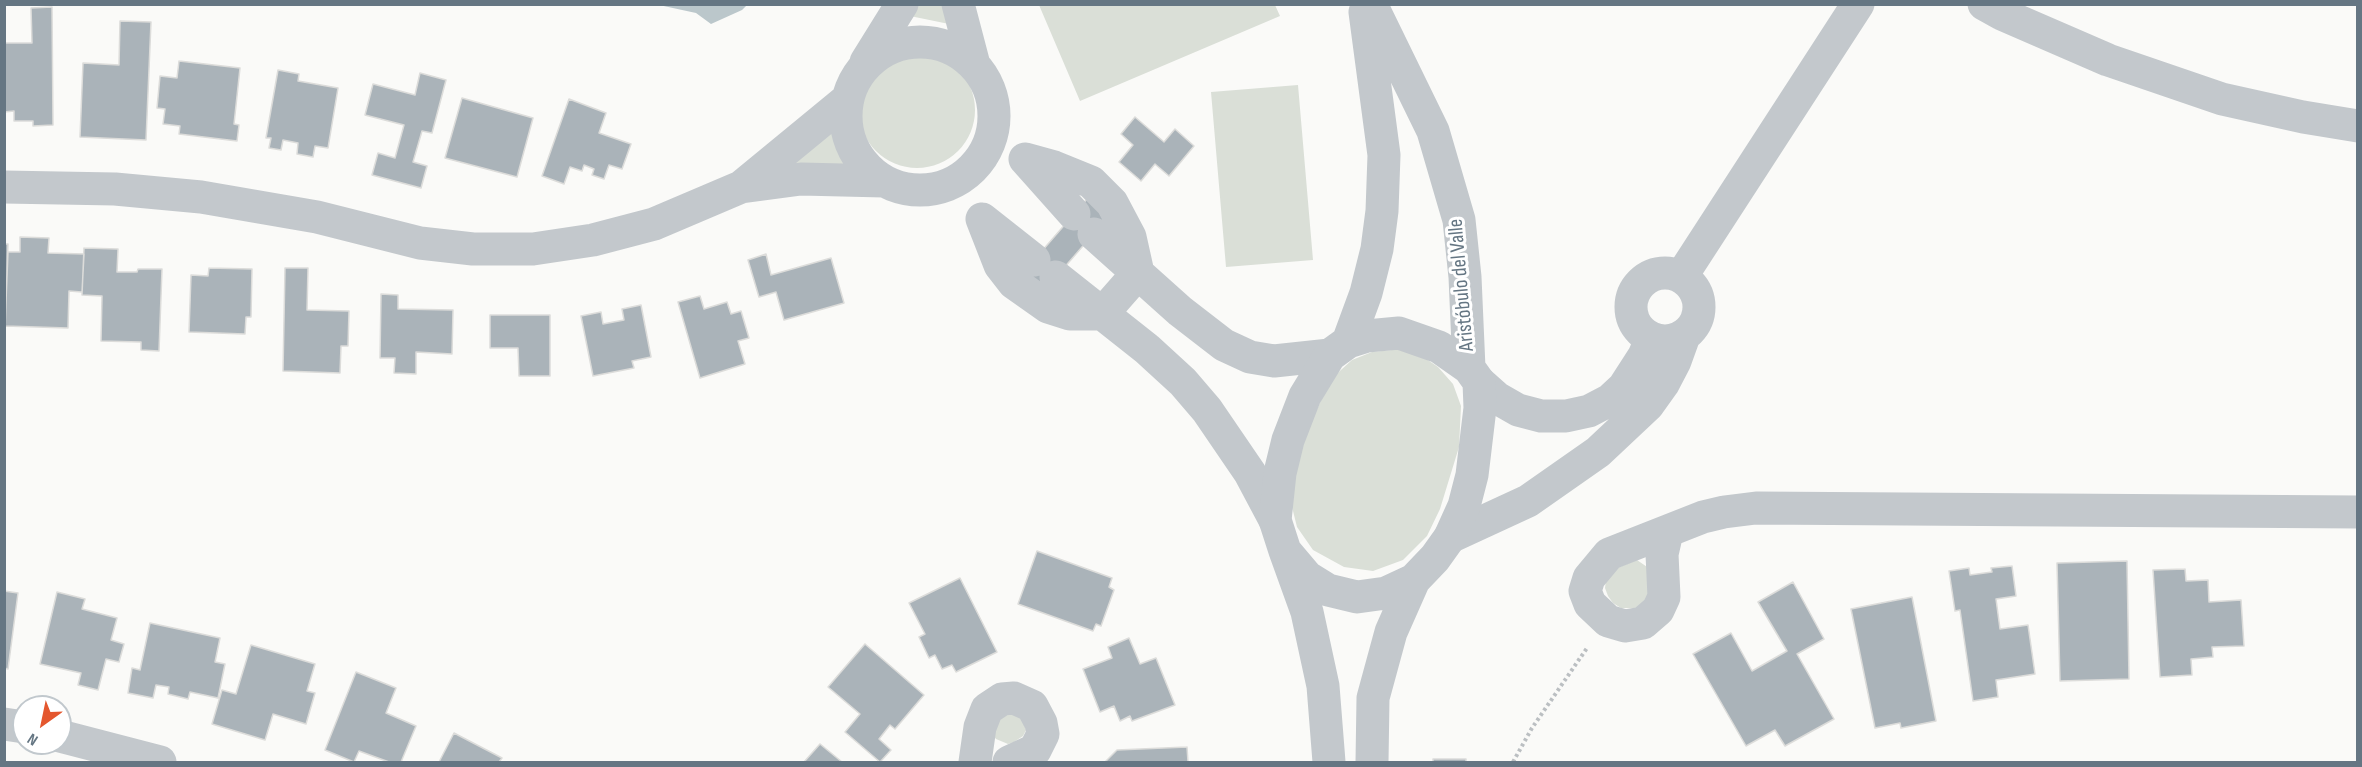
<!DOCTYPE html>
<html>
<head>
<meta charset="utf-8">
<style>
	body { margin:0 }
	#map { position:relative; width:2362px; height:767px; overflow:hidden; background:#fafaf8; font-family:"Sofia Sans Condensed",sans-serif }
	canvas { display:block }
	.frame { position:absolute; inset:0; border:6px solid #657683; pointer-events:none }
	.north { position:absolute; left:12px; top:695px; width:60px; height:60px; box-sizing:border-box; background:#fff; border:2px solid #c1c8cd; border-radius:50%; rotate:213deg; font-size:16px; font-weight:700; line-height:24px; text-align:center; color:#657683 }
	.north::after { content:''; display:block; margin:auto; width:21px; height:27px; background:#e4572e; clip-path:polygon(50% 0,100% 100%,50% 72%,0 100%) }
</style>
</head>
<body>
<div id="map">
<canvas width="2362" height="767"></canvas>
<div class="frame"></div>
<div class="north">N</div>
</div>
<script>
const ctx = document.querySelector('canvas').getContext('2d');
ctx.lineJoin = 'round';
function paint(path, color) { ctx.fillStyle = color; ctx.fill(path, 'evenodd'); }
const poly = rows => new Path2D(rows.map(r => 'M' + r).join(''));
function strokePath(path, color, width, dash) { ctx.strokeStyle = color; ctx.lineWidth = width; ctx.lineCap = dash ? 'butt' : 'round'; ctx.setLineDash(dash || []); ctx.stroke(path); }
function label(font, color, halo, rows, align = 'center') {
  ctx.font = font + ' "Sofia Sans Condensed",sans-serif'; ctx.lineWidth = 6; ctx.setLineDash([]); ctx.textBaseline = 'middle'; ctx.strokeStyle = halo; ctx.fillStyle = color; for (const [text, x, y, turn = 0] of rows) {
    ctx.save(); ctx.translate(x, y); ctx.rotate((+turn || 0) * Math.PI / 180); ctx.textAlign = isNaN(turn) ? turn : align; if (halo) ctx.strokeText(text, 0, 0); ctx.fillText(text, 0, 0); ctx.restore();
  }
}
const green = poly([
	[915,5,946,5,949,24,910,16],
	[1275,5,1280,16,1080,101,1039,5],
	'859 110a58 58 0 1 1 116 0a58 58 0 1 1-116 0Z',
	[1298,85,1313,260,1226,267,1211,92],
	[828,122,847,164,779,169],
	[1402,349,1419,354,1438,367,1453,384,1461,406,1459,447,1440,509,1427,536,1403,560,1373,571,1344,567,1313,550,1297,527,1291,503,1293,474,1305,435,1331,379,1352,360,1372,352],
	[1637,560,1650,569,1654,591,1637,608,1621,608,1613,603,1608,596,1605,588,1607,572],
	[1019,709,1026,730,1023,736,1014,742,1008,744,996,739,992,734,992,715]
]);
const water = poly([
	[659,5,747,4,747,5,742,10,711,24,696,13]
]);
const building = poly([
	[52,7,53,125,33,126,33,121,14,121,14,111,4,112,4,43,32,43,31,8,52,7],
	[120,21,151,22,146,140,80,137,83,63,119,65,120,21],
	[179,61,240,68,234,124,239,125,237,141,179,134,180,126,163,124,165,109,157,108,160,76,177,78,179,61],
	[278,70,299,74,298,81,338,88,328,148,315,146,313,157,297,154,298,143,283,140,281,150,269,148,271,138,266,138,278,70],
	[420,73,446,80,432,133,422,131,413,162,427,166,421,188,372,175,378,153,395,158,404,125,365,115,373,84,415,95,420,73],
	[462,98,533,118,517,177,445,158,462,98],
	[569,99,606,113,599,133,631,144,622,169,609,165,604,179,592,175,594,169,584,165,582,171,570,167,564,184,542,176,569,99],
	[1135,117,1164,142,1175,129,1194,146,1169,176,1155,164,1141,181,1119,162,1133,145,1121,134,1135,117],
	[1087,199,1108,217,1043,292,1022,274,1087,199],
	[20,237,49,238,48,253,84,254,82,292,69,291,68,328,5,326,8,252,20,252,20,237],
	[4,244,8,244,5,332,4,332,4,244],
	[84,248,118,249,117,272,137,272,138,269,162,269,159,351,141,350,141,342,101,341,102,296,82,295,84,248],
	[766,254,771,275,831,258,844,303,784,320,776,292,759,297,748,260,766,254],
	[209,268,252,269,251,317,246,317,245,334,189,332,191,275,208,276,209,268],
	[285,268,308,268,307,310,349,311,348,346,341,346,340,373,283,371,285,268],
	[381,294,398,295,398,309,453,310,452,354,416,352,416,374,394,373,395,358,380,358,381,294],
	[700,296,704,309,727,302,731,314,741,311,749,338,738,341,745,364,700,378,678,302,700,296],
	[641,305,651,357,632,361,634,368,593,376,581,316,601,312,603,324,624,320,622,309,641,305],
	[490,315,550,315,550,376,519,376,518,348,490,348,490,315],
	[1037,551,1112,578,1109,587,1114,590,1101,626,1096,624,1093,631,1018,604,1037,551],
	[2127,561,2129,679,2060,681,2057,563,2127,561],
	[2012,566,2016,596,1996,599,2000,629,2028,625,2035,674,1996,680,1998,697,1973,701,1960,610,1955,611,1949,571,1969,568,1970,575,1992,572,1991,568,2012,566],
	[2185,569,2186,581,2208,580,2209,602,2241,600,2244,646,2212,647,2213,657,2191,659,2192,675,2160,677,2153,570,2185,569],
	[960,578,997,652,956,672,952,665,942,669,935,655,929,658,919,637,925,634,909,603,960,578],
	[1793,582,1824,639,1797,654,1834,719,1785,746,1775,730,1746,746,1693,654,1731,633,1752,671,1787,651,1758,602,1793,582],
	[4,591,18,593,8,669,4,668,4,591],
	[57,592,85,599,82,609,117,618,111,640,124,644,119,662,106,659,98,690,78,685,81,673,40,664,57,592],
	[1912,597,1936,721,1901,728,1900,723,1875,728,1851,609,1912,597],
	[150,623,220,638,215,662,225,664,218,698,190,692,188,699,168,694,169,687,156,685,153,698,128,693,132,668,140,670,150,623],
	[1129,638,1140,664,1156,658,1175,705,1132,721,1130,716,1120,721,1114,706,1100,712,1083,669,1112,658,1108,647,1129,638],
	[865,644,924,695,895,729,890,725,879,739,891,750,880,762,845,732,860,714,828,687,865,644],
	[251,645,315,664,307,691,315,693,306,724,273,714,265,740,212,724,222,690,236,694,251,645],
	[356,672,396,688,386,713,416,726,401,762,389,762,359,751,354,762,325,750,356,672],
	[454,733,502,758,499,762,439,762,454,733],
	[820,744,842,762,804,762,820,744],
	[1187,747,1188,762,1105,762,1117,750,1187,747],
	[1433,759,1466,759,1466,762,1433,762,1433,759]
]);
const path = poly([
	[1513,762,1532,728,1587,648]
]);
const minor = poly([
	[958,4,974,65],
	[1984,4,2002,14,2108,60,2222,99,2303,117,2358,126],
	'846 116a74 74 0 1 1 148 0a74 74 0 1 1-148 0Z',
	[866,62,902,4],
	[848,99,741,187,801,179,884,181],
	[1025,159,1074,214],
	[4,187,115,189,201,197,317,217,420,243,473,249,533,249,593,240,654,224,741,187],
	[982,219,1000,265,1014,283,1048,307,1070,314,1102,314,1138,273,1130,237,1112,203,1091,182,1054,167,1025,159],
	[982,219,1034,260],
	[1094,234,1180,311,1224,345,1250,357,1274,361,1330,355],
	'1631 307a34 34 0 1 1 68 0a34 34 0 1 1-68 0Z',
	[1056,277,1147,349,1183,382,1207,410,1250,473,1275,520],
	[1681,277,1858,4],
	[1479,382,1497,398,1518,410,1541,416,1566,416,1589,411,1610,400,1624,387,1644,356,1651,339],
	[1667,532,1662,554,1664,597,1658,610,1643,623,1625,626,1608,621,1590,604,1585,591,1589,578,1609,554,1703,517,1724,512,1756,508,2358,512],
	[1450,537,1528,501,1598,452,1648,405,1663,384,1675,361,1684,336],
	[4,724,24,727],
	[60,736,160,762],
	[975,762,980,727,987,709,1002,699,1014,698,1032,706,1041,723,1043,734,1035,750,1009,762]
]);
const tertiary = poly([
	[1371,4,1433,131,1459,220,1465,277,1469,368],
	[1348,342,1366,293,1377,249,1382,211,1384,155,1365,12],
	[1285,551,1307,577,1328,590,1357,597,1386,593,1414,580,1435,558,1450,537,1464,506,1472,475,1480,408,1479,382,1469,368,1439,347,1399,333,1367,336,1348,342,1330,355,1305,396,1288,440,1280,473,1275,520,1285,551,1307,612,1323,686,1329,762],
	[1372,762,1373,698,1391,632,1414,580]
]);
const streetNames = [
	["Aristóbulo del Valle",1462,285,-95]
];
paint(green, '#dadfd7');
paint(water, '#bbc7cb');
paint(building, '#aab3b9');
strokePath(building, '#dcdcda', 1.5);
strokePath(path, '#bbbfc2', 4, [3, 3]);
strokePath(minor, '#c3c8cc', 33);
strokePath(tertiary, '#c3c8cc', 33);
label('21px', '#657683', '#fff', streetNames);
</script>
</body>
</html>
